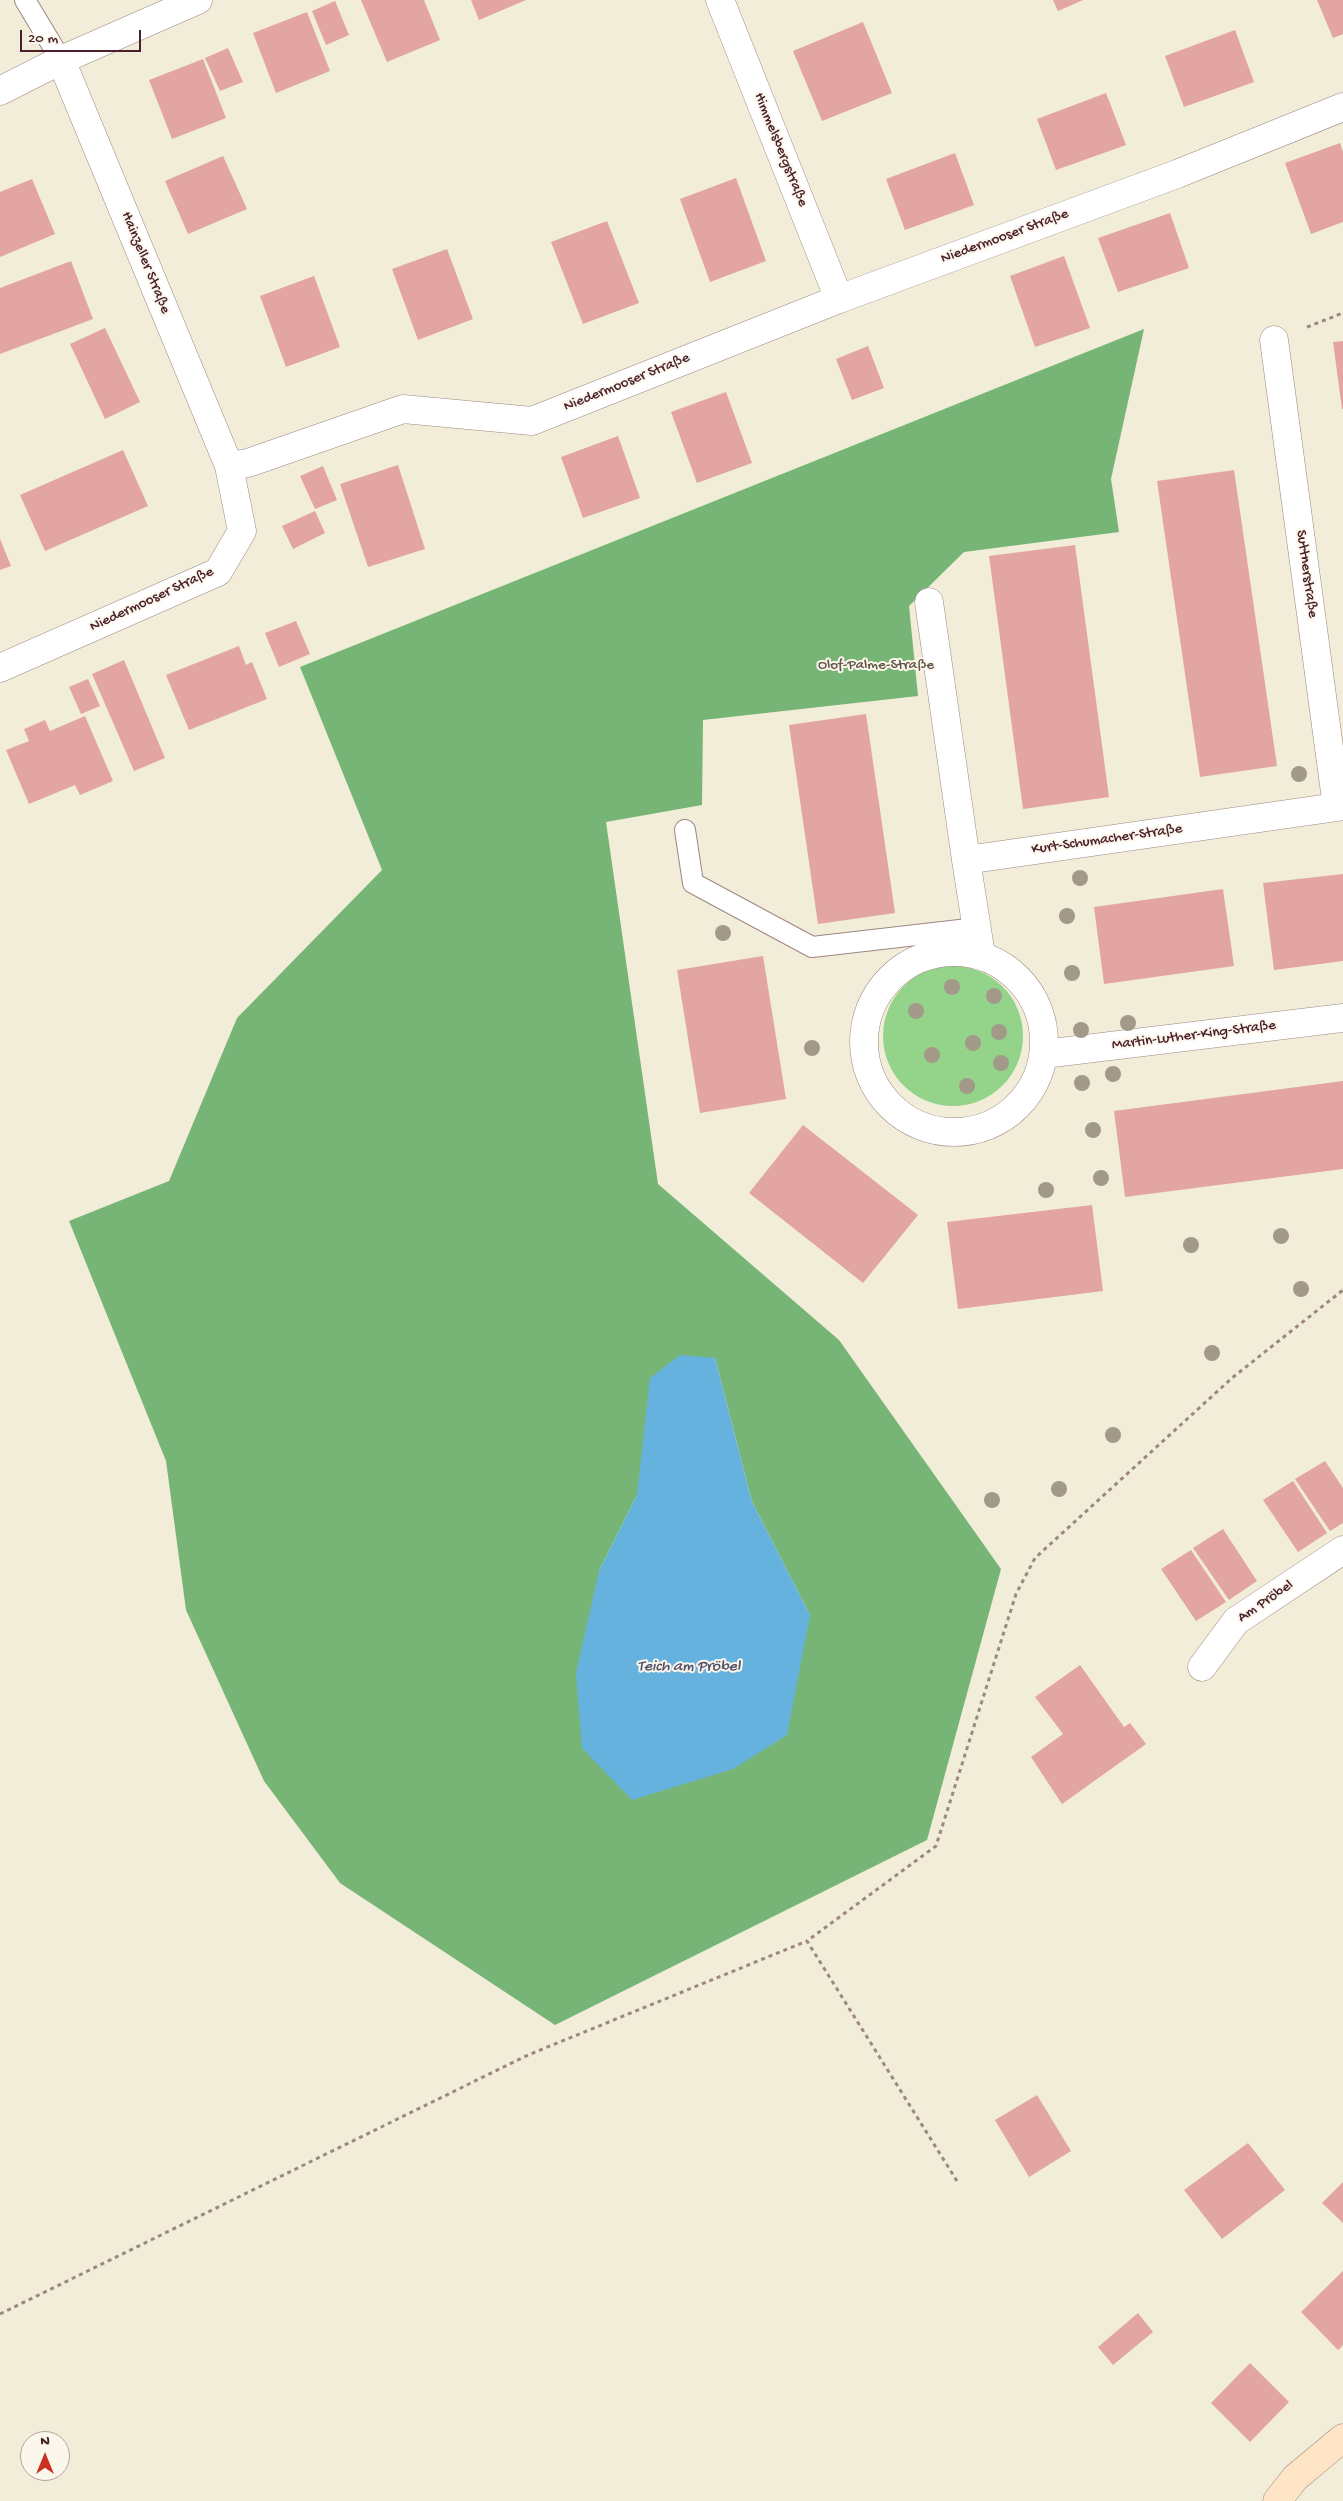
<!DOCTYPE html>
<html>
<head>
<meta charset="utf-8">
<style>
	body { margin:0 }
	#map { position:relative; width:1343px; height:2501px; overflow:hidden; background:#f2edd8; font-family:"Gochi Hand",sans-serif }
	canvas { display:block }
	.north { position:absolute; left:20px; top:2431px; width:50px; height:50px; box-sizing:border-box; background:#fbf7ec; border:1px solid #b4a19f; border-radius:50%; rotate:0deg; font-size:14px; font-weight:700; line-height:20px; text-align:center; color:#4a1f2b }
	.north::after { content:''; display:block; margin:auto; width:18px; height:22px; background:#c8321e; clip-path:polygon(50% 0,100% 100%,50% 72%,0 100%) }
	.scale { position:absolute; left:20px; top:30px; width:121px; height:22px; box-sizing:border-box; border:2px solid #4a1f2b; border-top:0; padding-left:6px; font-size:15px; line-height:18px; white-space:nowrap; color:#4a1f2b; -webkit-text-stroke:4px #fbf7ec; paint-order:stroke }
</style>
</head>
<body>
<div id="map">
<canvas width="1343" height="2501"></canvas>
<div class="north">N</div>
<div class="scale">20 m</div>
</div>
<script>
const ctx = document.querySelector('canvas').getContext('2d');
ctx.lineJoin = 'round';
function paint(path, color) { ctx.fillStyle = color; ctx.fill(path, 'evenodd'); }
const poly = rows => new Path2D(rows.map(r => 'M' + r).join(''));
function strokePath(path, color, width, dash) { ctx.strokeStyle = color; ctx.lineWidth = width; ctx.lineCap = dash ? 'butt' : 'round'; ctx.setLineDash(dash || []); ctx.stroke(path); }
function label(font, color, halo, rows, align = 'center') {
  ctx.font = font + ' "Gochi Hand",sans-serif'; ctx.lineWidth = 4; ctx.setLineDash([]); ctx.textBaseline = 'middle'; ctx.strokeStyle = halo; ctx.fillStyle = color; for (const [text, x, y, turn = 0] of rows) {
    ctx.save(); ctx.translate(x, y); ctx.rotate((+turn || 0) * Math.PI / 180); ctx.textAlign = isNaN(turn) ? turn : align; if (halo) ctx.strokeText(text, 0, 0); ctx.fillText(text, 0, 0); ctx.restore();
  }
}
const green = poly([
	'883 1036a70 70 0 1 1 140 0a70 70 0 1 1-140 0Z'
]);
const forest = poly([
	[1144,329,1111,479,1119,532,964,552,909,606,918,696,703,720,702,805,606,822,658,1184,839,1340,1001,1569,927,1840,555,2025,340,1883,264,1781,186,1610,166,1461,69,1221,169,1181,237,1018,382,870,300,667],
	[715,1358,752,1502,810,1615,599,1571,637,1495]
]);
const water = poly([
	[680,1355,715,1358,752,1502,810,1615,787,1735,733,1769,632,1800,582,1748,576,1673,599,1571,637,1495,650,1378]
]);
const building = poly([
	[361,0,424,0,440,40,387,62],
	[471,0,526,0,479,20],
	[1053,0,1083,0,1058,11],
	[1317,0,1343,0,1343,34,1333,38],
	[335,1,349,35,326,45,312,11],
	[307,12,330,71,276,93,253,33],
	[863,22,892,93,822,121,793,51],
	[1235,30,1254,82,1184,107,1165,56],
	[228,48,243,82,220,91,205,58],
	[203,59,226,118,172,139,149,80],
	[1106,93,1126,145,1056,170,1037,119],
	[1340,143,1343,152,1343,222,1311,234,1285,163],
	[955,153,974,205,905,230,886,179],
	[223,156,247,209,188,234,165,181],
	[736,178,766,261,710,282,680,199],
	[32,179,55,234,0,257,0,192],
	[1170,213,1189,268,1118,292,1098,238],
	[607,221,639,303,583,324,551,242],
	[447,249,473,319,418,340,392,269],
	[1064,256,1090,328,1035,347,1010,276],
	[71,261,93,319,0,354,0,288],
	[314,276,340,347,286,367,260,296],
	[105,328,140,402,105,419,70,344],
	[1343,341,1343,409,1342,409,1333,342],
	[868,346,884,388,852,400,836,359],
	[726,392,752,463,697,483,671,412],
	[618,436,640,498,583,518,561,457],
	[123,450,148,506,45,551,20,495],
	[398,465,425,549,368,567,340,484],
	[323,466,337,500,315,509,300,476],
	[1234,470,1277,766,1200,777,1157,481],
	[315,511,325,533,293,549,282,526],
	[0,539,11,566,0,570],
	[1075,545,1109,797,1023,809,989,556],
	[296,621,310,654,279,667,265,633],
	[239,646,246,665,252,662,267,699,189,730,166,675],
	[124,660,165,758,134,771,92,674],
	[88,679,100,706,81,714,69,687],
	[866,714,895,913,818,924,789,725],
	[85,716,113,781,80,795,75,785,29,804,6,750,29,741,24,729,45,720,50,731],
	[1343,874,1343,961,1274,970,1263,883],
	[1223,889,1234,966,1104,984,1094,907],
	[763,956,786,1099,700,1113,677,970],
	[1343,1081,1343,1169,1125,1197,1114,1111],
	[803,1125,918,1215,863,1283,749,1193],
	[1092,1205,1103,1291,958,1309,947,1222],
	[1325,1461,1343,1488,1343,1523,1330,1531,1295,1479],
	[1293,1481,1327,1533,1298,1552,1263,1500],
	[1223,1529,1257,1581,1229,1600,1193,1548],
	[1191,1550,1226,1602,1196,1621,1161,1569],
	[1080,1665,1124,1727,1130,1723,1146,1744,1062,1804,1031,1757,1063,1734,1035,1697],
	[1037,2095,1071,2151,1029,2177,995,2120],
	[1248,2143,1285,2190,1222,2239,1184,2190],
	[1343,2182,1343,2223,1322,2203],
	[1343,2271,1343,2345,1338,2350,1301,2312],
	[1138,2313,1153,2332,1113,2365,1098,2347],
	[1250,2363,1289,2402,1250,2442,1211,2403]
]);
const path = poly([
	[1307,327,1343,313],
	[957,2181,807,1941,936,1846,1016,1594,1035,1558,1232,1378,1343,1290],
	[0,2314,528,2055,807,1941]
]);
const lane = poly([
	[25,0,61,60],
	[685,830,693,883,812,947,977,928]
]);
const street = poly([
	[720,0,839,299],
	[0,91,61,60,198,0],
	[1274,340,1337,807],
	[229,466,248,463,403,409,532,421,839,299,1177,174,1343,107],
	[929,602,966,860],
	[0,668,218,572,242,531,229,466,61,60],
	'864 1042a90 90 0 1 1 180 0a90 90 0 1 1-180 0Z',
	[981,955,966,860,1343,806],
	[1044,1054,1343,1018],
	[1202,1667,1236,1621,1343,1550]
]);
const secondary = poly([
	[1277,2501,1295,2478,1343,2438]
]);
const trees = [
	[1299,774],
	[1080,878],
	[1067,916],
	[723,933],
	[1072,973],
	[952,987],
	[994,996],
	[916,1011],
	[1128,1023],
	[1081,1030],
	[999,1032],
	[973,1043],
	[812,1048],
	[932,1055],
	[1001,1063],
	[1113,1074],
	[1082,1083],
	[967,1086],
	[1093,1130],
	[1101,1178],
	[1046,1190],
	[1281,1236],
	[1191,1245],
	[1301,1289],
	[1212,1353],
	[1113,1435],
	[1059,1489],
	[992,1500]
];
const streetNames = [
	["Himmelsbergstraße",780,150,68],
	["Niedermooser Straße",1005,237,-20],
	["Hainzeller Straße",145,263,68],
	["Niedermooser Straße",627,383,-22],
	["Suttnerstraße",1306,574,82],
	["Niedermooser Straße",152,600,-25],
	["Kurt-Schumacher-Straße",1107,840,-8],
	["Martin-Luther-King-Straße",1194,1036,-7],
	["Am Pröbel",1266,1602,-34]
];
const parkNames = [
	["Olof-Palme-Straße",876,666]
];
const waterNames = [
	["Teich am Pröbel",689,1668]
];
paint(green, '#94d38a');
paint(forest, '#77b576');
paint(water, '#66b2df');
paint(building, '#e2a5a1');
strokePath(lane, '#9e8682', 22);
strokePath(street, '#9e8682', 29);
strokePath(secondary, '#9e8682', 29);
strokePath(path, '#9e8682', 3, [4, 4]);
strokePath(lane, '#fff', 20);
strokePath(street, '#fff', 28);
strokePath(secondary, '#fee5c5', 28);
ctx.fillStyle = '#a29989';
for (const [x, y] of trees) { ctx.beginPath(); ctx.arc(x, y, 8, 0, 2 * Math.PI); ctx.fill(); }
label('15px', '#4a1f2b', '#fbf7ec', streetNames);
label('15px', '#605548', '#fbf7ec', parkNames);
label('italic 16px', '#54526a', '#fbf7ec', waterNames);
</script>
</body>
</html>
